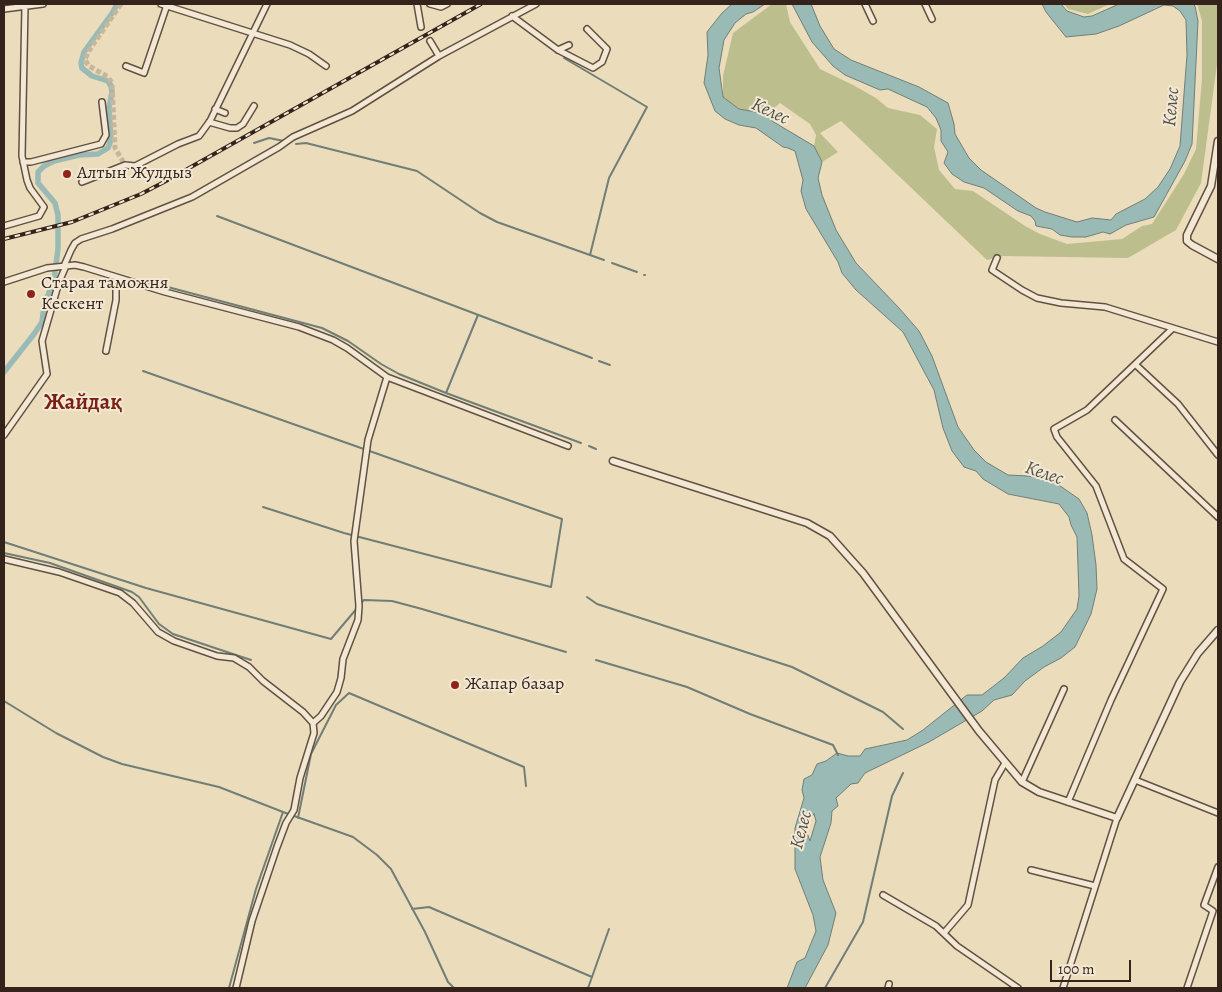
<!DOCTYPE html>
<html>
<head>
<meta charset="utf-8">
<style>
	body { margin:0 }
	#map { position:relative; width:1222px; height:992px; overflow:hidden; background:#ebdcbb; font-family:Alegreya,serif }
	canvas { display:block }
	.frame { position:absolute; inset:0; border:5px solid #34231a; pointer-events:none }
	.scale { position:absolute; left:1050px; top:960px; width:81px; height:22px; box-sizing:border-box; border:2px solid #34231a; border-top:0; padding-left:6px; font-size:15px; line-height:18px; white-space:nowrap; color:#34231a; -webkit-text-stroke:4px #f2e8d3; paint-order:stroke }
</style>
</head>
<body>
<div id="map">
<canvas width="1222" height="992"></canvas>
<div class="frame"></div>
<div class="scale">100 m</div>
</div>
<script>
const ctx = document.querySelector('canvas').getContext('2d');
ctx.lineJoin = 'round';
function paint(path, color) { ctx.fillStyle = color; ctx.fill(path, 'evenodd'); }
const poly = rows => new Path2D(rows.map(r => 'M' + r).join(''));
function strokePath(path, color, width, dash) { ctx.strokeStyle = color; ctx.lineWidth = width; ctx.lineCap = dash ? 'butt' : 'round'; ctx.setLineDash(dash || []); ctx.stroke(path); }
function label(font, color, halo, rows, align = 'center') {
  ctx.font = font + ' Alegreya,serif'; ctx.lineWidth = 4; ctx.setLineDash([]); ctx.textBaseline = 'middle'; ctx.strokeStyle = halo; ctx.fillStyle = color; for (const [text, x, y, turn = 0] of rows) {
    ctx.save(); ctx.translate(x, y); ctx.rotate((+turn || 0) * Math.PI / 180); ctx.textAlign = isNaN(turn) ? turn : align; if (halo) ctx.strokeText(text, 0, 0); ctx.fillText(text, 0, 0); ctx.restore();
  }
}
const green = poly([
	[772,4,786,4,790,22,820,69,853,85,876,98,888,108,920,115,937,129,934,147,939,170,955,189,973,191,1025,226,1040,234,1067,244,1122,239,1142,226,1152,224,1184,174,1196,149,1202,79,1202,21,1197,4,1217,4,1218,8,1218,57,1201,183,1176,230,1128,258,1003,256,987,260,841,121,820,133,838,152,822,162,814,146,816,135,810,124,780,103,767,114,739,109,723,97,723,76,733,33],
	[1064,4,1110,4,1088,14,1068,9]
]);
const water = poly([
	[732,4,765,4,753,12,746,14,735,23,724,40,719,68,723,97,739,109,767,114,772,121,814,146,822,162,818,178,822,195,836,230,856,263,899,308,919,331,932,356,958,427,974,450,986,462,1008,475,1028,476,1053,481,1079,499,1087,513,1092,535,1096,565,1097,589,1091,614,1075,647,1061,658,1044,667,1025,681,1012,695,994,700,982,711,929,742,865,773,858,783,851,784,836,798,838,806,832,811,831,823,820,857,823,880,836,913,828,945,805,988,787,988,797,962,805,958,816,931,813,915,795,869,795,828,804,798,802,790,804,779,812,775,817,764,826,761,837,753,848,756,860,756,865,749,907,740,923,730,967,695,982,695,1004,678,1023,658,1043,646,1061,632,1077,609,1079,596,1077,537,1071,525,1069,517,1059,504,1008,494,983,479,976,471,964,467,952,451,943,428,934,390,903,332,856,290,842,273,838,262,806,209,801,191,803,180,795,151,788,148,783,147,756,128,739,125,725,119,715,111,704,83,708,55,707,32,722,13,732,4],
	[814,814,816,821,810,841,806,830,808,821,814,814],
	[792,4,811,4,820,26,834,49,851,60,919,87,948,103,954,124,955,134,969,158,981,170,1036,208,1045,212,1077,222,1092,218,1111,220,1116,214,1145,199,1158,187,1170,169,1180,146,1187,55,1186,20,1180,11,1173,6,1164,5,1119,26,1096,34,1066,37,1046,12,1042,4,1061,4,1067,11,1084,17,1092,16,1119,4,1193,4,1195,6,1198,21,1192,144,1185,161,1154,217,1126,225,1110,234,1103,232,1086,237,1072,237,1060,235,1052,229,1036,226,1035,221,1031,216,1018,211,984,188,964,182,952,174,944,163,948,152,941,141,941,130,936,118,927,107,888,89,880,90,845,75,833,66,812,42,792,4]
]);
const stream = poly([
	[564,58,647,107,609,178,590,255],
	[254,143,269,138,284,141],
	[296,144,306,143,417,171,480,213,497,222,604,260],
	[217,216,592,358],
	[612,263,637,272],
	[644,275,645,275],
	[164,286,322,328,348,341,381,364,399,374,446,393,478,315],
	[599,361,610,365],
	[143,371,562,519,551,587,344,533,263,507],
	[446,393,581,443],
	[589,446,596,449],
	[4,542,146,588,331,639,358,607],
	[4,553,50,563,132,592,139,597,159,624,173,634,251,660],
	[587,597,597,604,792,667,883,712,903,729],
	[361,603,364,600,392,601,422,609,566,652],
	[596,660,687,687,750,714,833,745,838,755],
	[4,701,56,733,103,757,122,764,219,787,283,812,353,837,377,855,391,869,425,932,448,982,454,988],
	[298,818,311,754,336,705,349,693,524,767,526,786],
	[412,909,429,907,592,977,588,988],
	[592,977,609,929],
	[229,988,256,889,283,812],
	[825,988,863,922,892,796,903,773]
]);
const canal = poly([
	[4,372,34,334,42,322,44,306,54,279,58,249,58,215,55,203,38,183,38,172,44,166,54,161,79,155,98,154,108,148,111,140,109,108,112,92,111,86,108,81,92,76,82,68,81,63,84,52,113,12,117,4]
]);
const minorTunnel = poly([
	[121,4,88,52,85,60,89,66,108,77,112,83,115,148,125,165]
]);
const minor = poly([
	[161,4,290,45,309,54,326,66],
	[417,4,421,27],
	[430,4,441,7,447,4],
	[865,4,873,21],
	[925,4,932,19],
	[4,9,43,4],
	[512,16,558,50,593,68,602,62,607,49,587,29],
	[430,41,439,56],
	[558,50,569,45],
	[126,66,144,73,167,5],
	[215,109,225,113],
	[209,122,230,128,237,128,243,124,254,106],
	[23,162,31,162,101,144,106,135,102,102],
	[82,182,125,165,135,166,178,144,199,136,210,121,267,4],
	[4,226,39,216,44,207,30,188,27,180,22,156,25,6],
	[997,258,992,270,1022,290,1037,298,1061,303,1105,307,1218,342],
	[64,266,71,250,75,243,81,239,112,229,192,197,279,147,293,137,352,111,439,56,536,4],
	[4,282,47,268,75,265,84,267,165,292,299,327,333,340,347,348,387,377,568,446],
	[106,351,116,300,116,277],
	[1136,365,1178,404,1218,455],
	[1115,420,1218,517],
	[4,435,47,374,42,341,59,282,66,266],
	[4,559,59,572,120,593,133,603,158,632,174,641,217,656,234,658,249,667,263,681,303,712,313,723,314,733,300,778,294,810,286,823,277,847,252,921,236,988],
	[313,723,321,716,337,692,341,678,343,659,358,620,359,606,354,541,368,440,387,377],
	[1135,780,1218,813],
	[1022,782,1064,689],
	[1068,802,1111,700,1163,589,1124,559,1096,486,1057,437,1054,429,1087,410,1172,329],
	[1031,870,1095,886],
	[883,895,936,926,957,946,1018,988],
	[944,933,968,905,995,780,1005,763],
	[888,988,889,984],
	[1063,988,1117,818],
	[1187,988,1213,911,1204,905,1218,867]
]);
const tertiary = poly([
	[1218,141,1211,186,1187,235,1187,241,1192,245,1218,259],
	[613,461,807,523,830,536,863,573,979,731,1022,782,1039,792,1117,818,1180,682,1198,653,1218,630]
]);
const rail = poly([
	[4,239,72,222,141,194,166,181,481,4]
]);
const markers = [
	[67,174,5,"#8f2418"],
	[31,294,5,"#8f2418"],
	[455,685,5,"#8f2418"]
];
const poiNames = [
	["Алтын Жулдыз",77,174],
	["Старая таможня",41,284],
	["Кескент",41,305],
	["Жапар базар",465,685]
];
const waterNames = [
	["Келес",1172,107,-85],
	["Келес",770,112,25],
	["Келес",1044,474,19],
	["Келес",802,830,-75]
];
const districtNames = [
	["Жайдақ",83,404]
];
paint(green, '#bcbf8d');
paint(water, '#99bab5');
strokePath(water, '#717e77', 1);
strokePath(stream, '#717e77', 2);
strokePath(canal, '#99bab5', 5.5);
strokePath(minorTunnel, '#c6b79b', 5, [5, 2.5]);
strokePath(minor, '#625142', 8);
strokePath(tertiary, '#625142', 9);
strokePath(minor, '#f2e8d3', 5);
strokePath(tertiary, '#f2e8d3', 6);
strokePath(rail, '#34231a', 4);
strokePath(rail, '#f2e8d3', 2, [5.5]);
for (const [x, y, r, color] of markers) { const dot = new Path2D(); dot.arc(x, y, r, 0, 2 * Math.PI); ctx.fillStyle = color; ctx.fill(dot); strokePath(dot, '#f2e8d3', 2); }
label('18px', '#34231a', '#f2e8d3', poiNames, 'left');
label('italic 19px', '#525048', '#f2e8d3', waterNames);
label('bold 22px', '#7a1f14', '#f2e8d3', districtNames);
</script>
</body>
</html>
